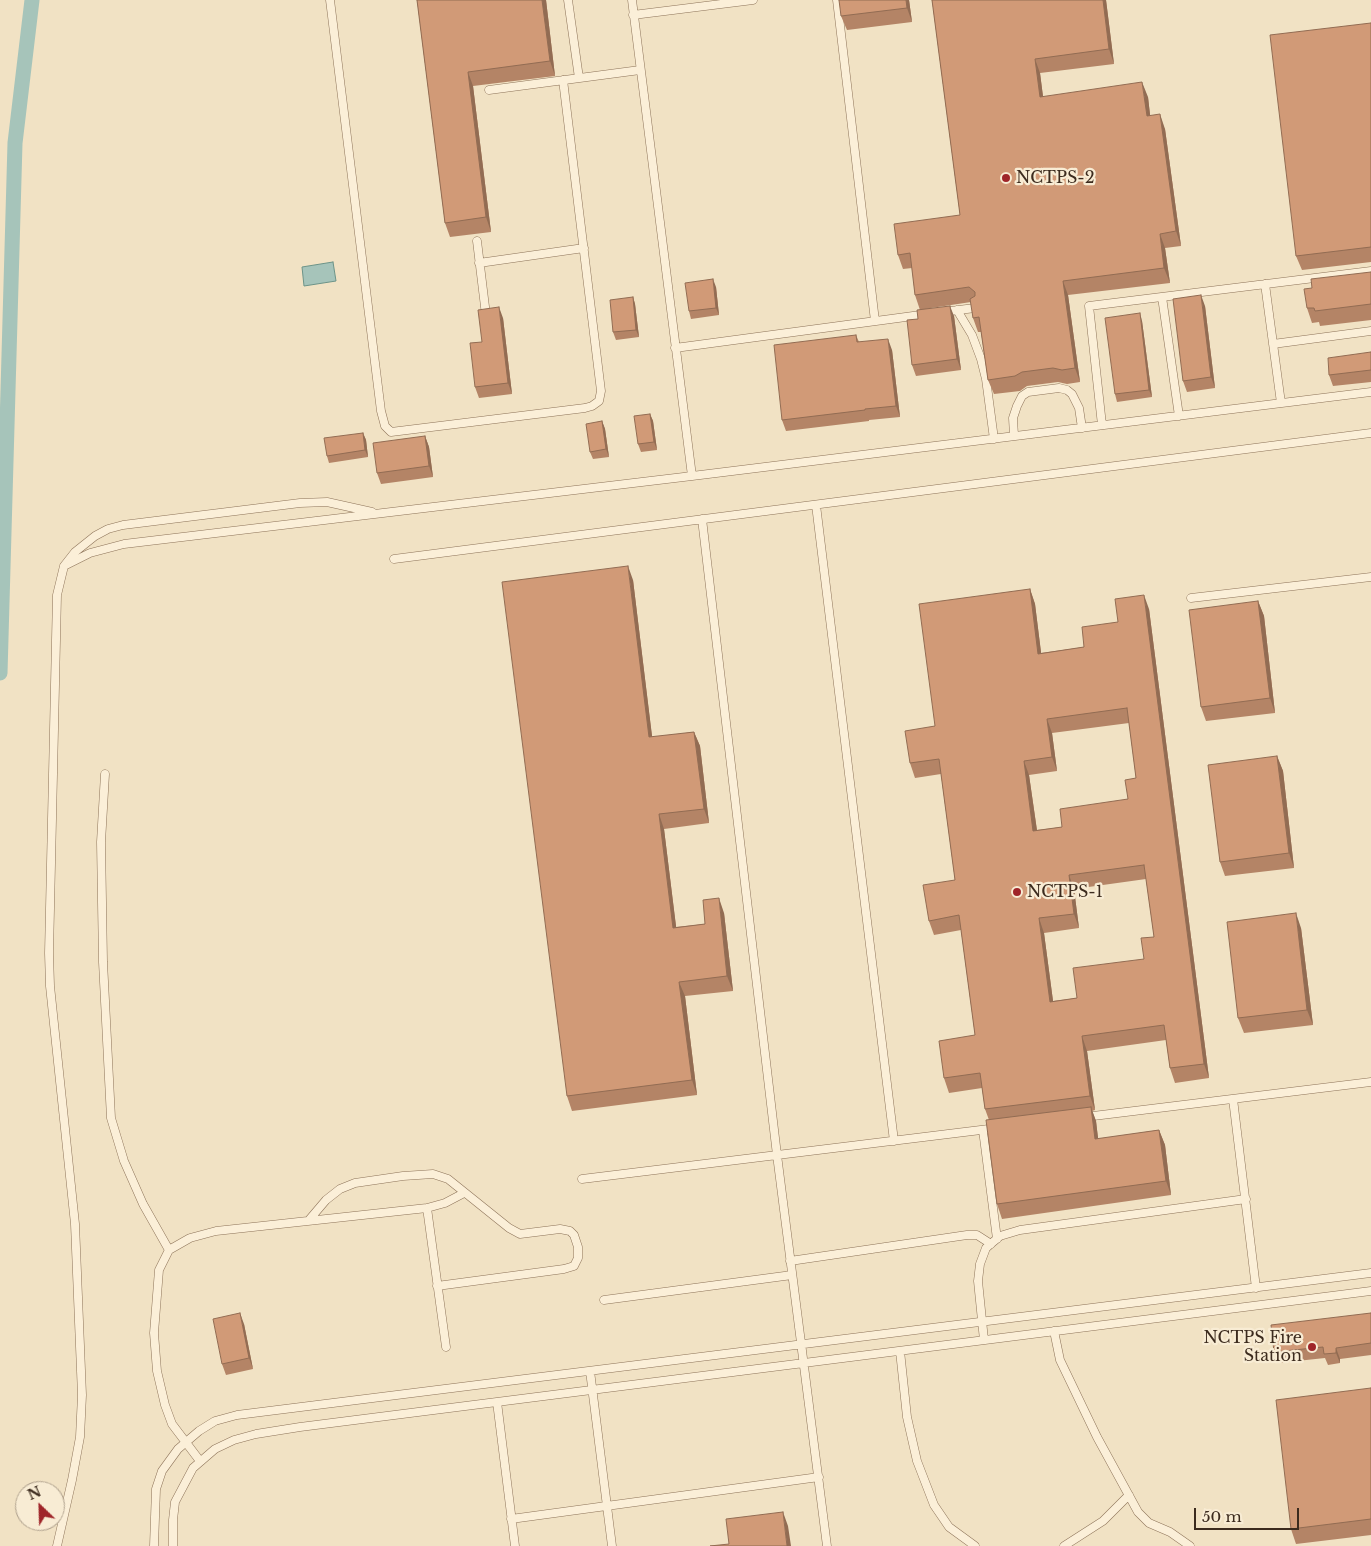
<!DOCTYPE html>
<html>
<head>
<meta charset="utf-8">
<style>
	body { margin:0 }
	#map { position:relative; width:1371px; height:1546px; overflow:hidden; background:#f1e2c4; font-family:"Libre Baskerville",serif }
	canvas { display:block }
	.north { position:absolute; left:15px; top:1481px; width:50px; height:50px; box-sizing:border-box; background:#f8ecd4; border:1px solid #ad9f8b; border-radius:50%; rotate:336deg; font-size:14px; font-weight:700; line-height:20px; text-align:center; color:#3c2b1e }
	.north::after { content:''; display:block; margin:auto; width:18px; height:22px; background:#9f2529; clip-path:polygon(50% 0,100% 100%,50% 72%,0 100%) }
	.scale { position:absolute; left:1194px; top:1508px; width:105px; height:22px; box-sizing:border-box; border:2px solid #3c2b1e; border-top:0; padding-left:6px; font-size:15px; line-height:18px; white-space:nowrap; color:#3c2b1e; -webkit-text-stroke:4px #f8ecd4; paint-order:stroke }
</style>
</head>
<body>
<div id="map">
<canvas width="1371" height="1546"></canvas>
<div class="north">N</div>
<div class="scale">50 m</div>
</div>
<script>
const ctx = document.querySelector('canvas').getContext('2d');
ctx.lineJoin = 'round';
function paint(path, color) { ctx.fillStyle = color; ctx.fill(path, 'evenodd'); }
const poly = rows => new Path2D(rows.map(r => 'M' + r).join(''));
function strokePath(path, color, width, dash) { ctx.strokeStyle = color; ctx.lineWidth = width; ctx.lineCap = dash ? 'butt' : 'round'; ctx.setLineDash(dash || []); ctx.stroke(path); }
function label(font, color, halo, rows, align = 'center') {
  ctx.font = font + ' "Libre Baskerville",serif'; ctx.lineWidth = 4.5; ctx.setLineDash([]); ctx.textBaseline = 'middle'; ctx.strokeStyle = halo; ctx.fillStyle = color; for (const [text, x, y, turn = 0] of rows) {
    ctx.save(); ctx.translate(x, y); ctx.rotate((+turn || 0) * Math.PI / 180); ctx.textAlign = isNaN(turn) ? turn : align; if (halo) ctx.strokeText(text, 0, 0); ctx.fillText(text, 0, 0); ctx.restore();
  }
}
const water = poly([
	[333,262,336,281,304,286,302,267,333,262]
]);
const canal = poly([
	[0,673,15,143,32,0]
]);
const service = poly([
	[330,0,381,411,385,426,391,432,585,408,592,406,599,401,601,391,563,80],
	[568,0,579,78],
	[632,0,692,476],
	[837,0,875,321],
	[633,15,753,0],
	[489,90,640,70],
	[477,241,486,315],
	[479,263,584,248],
	[1265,284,1281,403],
	[1162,297,1179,416],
	[957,310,972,335,981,359,986,379,994,439],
	[942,312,975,308],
	[1273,344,1371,331],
	[675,348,928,314],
	[1102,425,1089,306,1371,271],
	[1014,436,1013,418,1017,406,1022,396,1028,392,1059,388,1067,390,1072,394,1079,408,1082,428],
	[816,505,894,1141],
	[702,519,777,1155,827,1546],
	[394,559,1371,433],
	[64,566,90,553,124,544,692,476,1371,392],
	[1191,598,1371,577],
	[105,774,101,842,103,962,111,1118,124,1161,143,1204,169,1250],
	[1233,1099,1256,1288],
	[1085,1117,1371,1082],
	[983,1130,997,1239],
	[582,1179,997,1128],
	[427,1208,446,1347],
	[309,1220,326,1200,340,1189,355,1183,403,1176,433,1174,448,1179,509,1228,520,1234,560,1229,570,1231,574,1235,578,1247,578,1258,574,1266,564,1269,437,1286],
	[790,1261,967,1235,977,1235,991,1244],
	[604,1300,792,1275],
	[1054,1331,1060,1360,1097,1437,1138,1512,1149,1523,1170,1532,1190,1546],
	[984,1340,978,1281,980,1264,986,1248,1000,1236,1020,1230,1246,1199],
	[900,1351,907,1417,917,1461,934,1505,949,1527,975,1546],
	[590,1371,612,1546],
	[497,1402,515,1546],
	[200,1461,172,1424,165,1405,157,1371,154,1333,159,1270,169,1250,190,1238,216,1231,427,1208,445,1203,464,1193],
	[511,1519,819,1477],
	[57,1546,72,1480,80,1437,82,1395,75,1224,50,986,49,953,57,595,64,566,75,552,95,536,108,529,123,525,300,503,327,502,372,512],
	[154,1546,156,1489,162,1471,178,1449,199,1431,215,1421,237,1415,1371,1273],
	[173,1546,173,1520,175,1502,193,1468,215,1449,234,1440,256,1434,300,1427,1371,1291],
	[1064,1546,1103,1521,1129,1495]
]);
const wall = poly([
	[417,0,546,0,555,76,473,86,491,232,450,237,445,223],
	[909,0,912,22,847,30,841,16],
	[932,0,1106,0,1114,64,1040,73,1043,97,1148,97,1150,116,1165,129,1181,246,1165,248,1170,283,1068,295,1080,382,1067,384,1058,382,1027,386,1020,391,994,394,988,380,981,332,978,332,973,318,971,302,931,308,954,316,961,370,916,376,912,365,920,310,915,295,912,268,903,269,898,255,960,215],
	[1371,23,1371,262,1302,270,1296,256],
	[1371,272,1371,320,1320,326,1319,322,1312,323,1307,308],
	[716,287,719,315,691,319,689,311],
	[633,297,635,304,639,337,616,340,613,332],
	[1205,306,1215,388,1187,392,1183,381],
	[503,318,512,394,479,398,475,387],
	[1142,321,1152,397,1117,402,1115,394],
	[856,335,859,342,892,350,900,417,869,420,869,421,786,431,782,420],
	[1371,352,1371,382,1333,386,1329,375],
	[650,414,653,421,657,450,641,452,638,444],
	[602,421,605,429,609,457,593,459,590,452],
	[363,433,366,440,368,457,329,463,327,456],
	[425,436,429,447,433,477,381,484,377,473],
	[633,580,652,737,694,732,700,746,709,823,664,829,676,927,705,924,724,913,733,991,685,996,697,1095,572,1111,567,1096],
	[1030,589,1035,604,1041,653,1084,647,1118,622,1149,609,1209,1078,1175,1083,1170,1068,1166,1040,1087,1051,1095,1110,1092,1111,1096,1121,1098,1139,1159,1130,1165,1145,1171,1195,1002,1219,997,1204,989,1120,985,1109,982,1088,949,1093,944,1078,975,1035,961,930,934,935,929,921,955,880,941,774,915,778,910,763,935,726],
	[1129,723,1136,778,1128,799,1062,827,1037,830,1029,775,1057,771,1052,733],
	[1146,879,1154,937,1144,959,1077,998,1053,1001,1044,933,1079,928,1074,889],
	[1258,601,1264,616,1275,713,1206,721,1201,707],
	[1277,756,1283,771,1294,868,1225,876,1220,862],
	[1301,928,1313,1025,1244,1033,1238,1018],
	[1371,1313,1371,1355,1340,1359,1340,1363,1328,1365,1325,1358,1278,1363,1274,1352],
	[244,1324,253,1369,226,1375,222,1364],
	[1371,1388,1371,1535,1296,1544,1291,1529]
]);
const shadedWall = poly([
	[542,0,546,0,555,76,550,61],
	[906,0,909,0,912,22,907,8],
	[1103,0,1106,0,1114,64,1109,49],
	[1035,59,1040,73,1045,112,1040,97],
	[468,72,473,86,491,232,486,217],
	[1142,82,1148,97,1152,131,1147,116],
	[1160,114,1165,129,1181,246,1176,231],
	[1160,234,1165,248,1170,283,1164,268],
	[713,279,716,287,719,315,716,308],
	[1063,281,1068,295,1080,382,1075,368],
	[1201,295,1205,306,1215,388,1211,377],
	[633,297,635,304,639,337,636,330],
	[950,306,954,316,961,370,957,359],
	[499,307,503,318,512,394,508,383],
	[1140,313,1142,321,1152,397,1149,390],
	[888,339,892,350,900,417,896,406],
	[650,414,653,421,657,450,654,442],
	[602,421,605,429,609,457,606,449],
	[363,433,366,440,368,457,365,450],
	[425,436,429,447,433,477,429,466],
	[628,566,633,580,654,752,649,737],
	[1030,589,1035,604,1043,668,1038,654],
	[1144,595,1149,609,1209,1078,1204,1064],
	[1258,601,1264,616,1275,713,1270,698],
	[1047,719,1052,733,1057,771,1052,757],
	[694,732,700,746,709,823,704,809],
	[1277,756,1283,771,1294,868,1289,853],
	[1024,761,1029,775,1039,845,1033,831],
	[659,814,664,829,678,942,673,928],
	[1069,875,1074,889,1079,928,1074,914],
	[719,898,724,913,733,991,727,976],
	[1296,913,1301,928,1313,1025,1307,1010],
	[1039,918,1044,933,1055,1016,1050,1002],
	[679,982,685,996,697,1095,692,1080],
	[1082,1036,1087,1051,1095,1110,1090,1096],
	[1091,1107,1096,1121,1100,1154,1095,1139],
	[1159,1130,1165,1145,1171,1195,1166,1181],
	[240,1313,244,1324,253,1369,249,1358],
	[1336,1348,1340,1359,1340,1363,1336,1353],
	[783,1512,788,1526,791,1546,787,1546]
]);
const building = poly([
	[417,0,542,0,550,61,468,72,486,217,445,223,417,0],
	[839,0,906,0,907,8,841,16,839,0],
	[932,0,1103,0,1109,49,1035,59,1040,97,1142,82,1147,116,1160,114,1176,231,1160,234,1164,268,1063,281,1075,368,1062,370,1053,368,1022,372,1015,376,988,380,979,317,973,318,970,299,975,296,975,292,969,287,915,295,910,253,898,255,894,224,960,215,932,0],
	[1371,23,1371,247,1296,256,1270,35,1371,23],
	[1371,272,1371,304,1315,311,1314,308,1307,308,1304,289,1312,288,1311,279,1371,272],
	[713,279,716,308,689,311,685,283,713,279],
	[1201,295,1211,377,1183,381,1173,299,1201,295],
	[633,297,636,330,613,332,610,300,633,297],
	[950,306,957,359,912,365,907,320,918,319,917,310,950,306],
	[499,307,508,383,475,387,470,343,482,342,478,310,499,307],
	[1140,313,1149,390,1115,394,1105,318,1140,313],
	[856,335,857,342,888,339,896,406,865,409,865,410,782,420,774,345,856,335],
	[1371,352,1371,370,1329,375,1328,358,1371,352],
	[650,414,654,442,638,444,634,416,650,414],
	[602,421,606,449,590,452,586,424,602,421],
	[363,433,365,450,327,456,324,438,363,433],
	[425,436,429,466,377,473,373,443,425,436],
	[628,566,649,737,694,732,704,809,659,814,673,928,705,924,703,900,719,898,727,976,679,982,692,1080,567,1096,502,582,628,566],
	[1030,589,1038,654,1084,647,1082,627,1118,622,1115,599,1144,595,1204,1064,1170,1068,1164,1025,1082,1036,1090,1096,985,1109,980,1073,944,1078,939,1041,975,1035,959,915,929,921,923,885,955,880,939,759,910,763,905,731,935,726,919,604,1030,589],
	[1127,708,1136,778,1125,780,1128,799,1060,809,1062,827,1033,831,1024,761,1052,757,1047,719,1127,708],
	[1144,865,1154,937,1141,938,1144,959,1073,968,1077,998,1050,1002,1039,918,1074,914,1069,875,1144,865],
	[1258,601,1270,698,1201,707,1189,610,1258,601],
	[1277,756,1289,853,1220,862,1208,765,1277,756],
	[1296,913,1307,1010,1238,1018,1227,922,1296,913],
	[1091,1107,1095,1139,1159,1130,1166,1181,997,1204,986,1120,1091,1107],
	[240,1313,249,1358,222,1364,213,1319,240,1313],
	[1371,1313,1371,1343,1336,1348,1336,1353,1324,1354,1323,1347,1274,1352,1271,1325,1371,1313],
	[1371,1388,1371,1519,1291,1529,1276,1400,1371,1388],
	[783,1512,787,1546,710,1546,729,1544,726,1519,783,1512]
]);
const markers = [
	[1006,178,5,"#9f2529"],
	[1017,892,5,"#9f2529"],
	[1312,1347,5,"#9f2529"]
];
const poiNames = [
	["NCTPS-2",1016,178],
	["NCTPS-1",1027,892],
	["NCTPS Fire",1302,1338,"right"],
	["Station",1302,1356,"right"]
];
paint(water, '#a6c4ba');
strokePath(water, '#6c9388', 1);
strokePath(canal, '#a6c4ba', 15);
strokePath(service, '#8d7359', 9);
strokePath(service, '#fbefd8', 8);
paint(wall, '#b48466');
paint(shadedWall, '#926c53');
paint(building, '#d19a77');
strokePath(building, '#926c53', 1);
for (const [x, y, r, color] of markers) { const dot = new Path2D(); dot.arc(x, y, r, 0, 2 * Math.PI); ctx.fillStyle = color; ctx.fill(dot); strokePath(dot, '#f8ecd4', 2); }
label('16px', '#3c2b1e', '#f8ecd4', poiNames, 'left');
</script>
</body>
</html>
